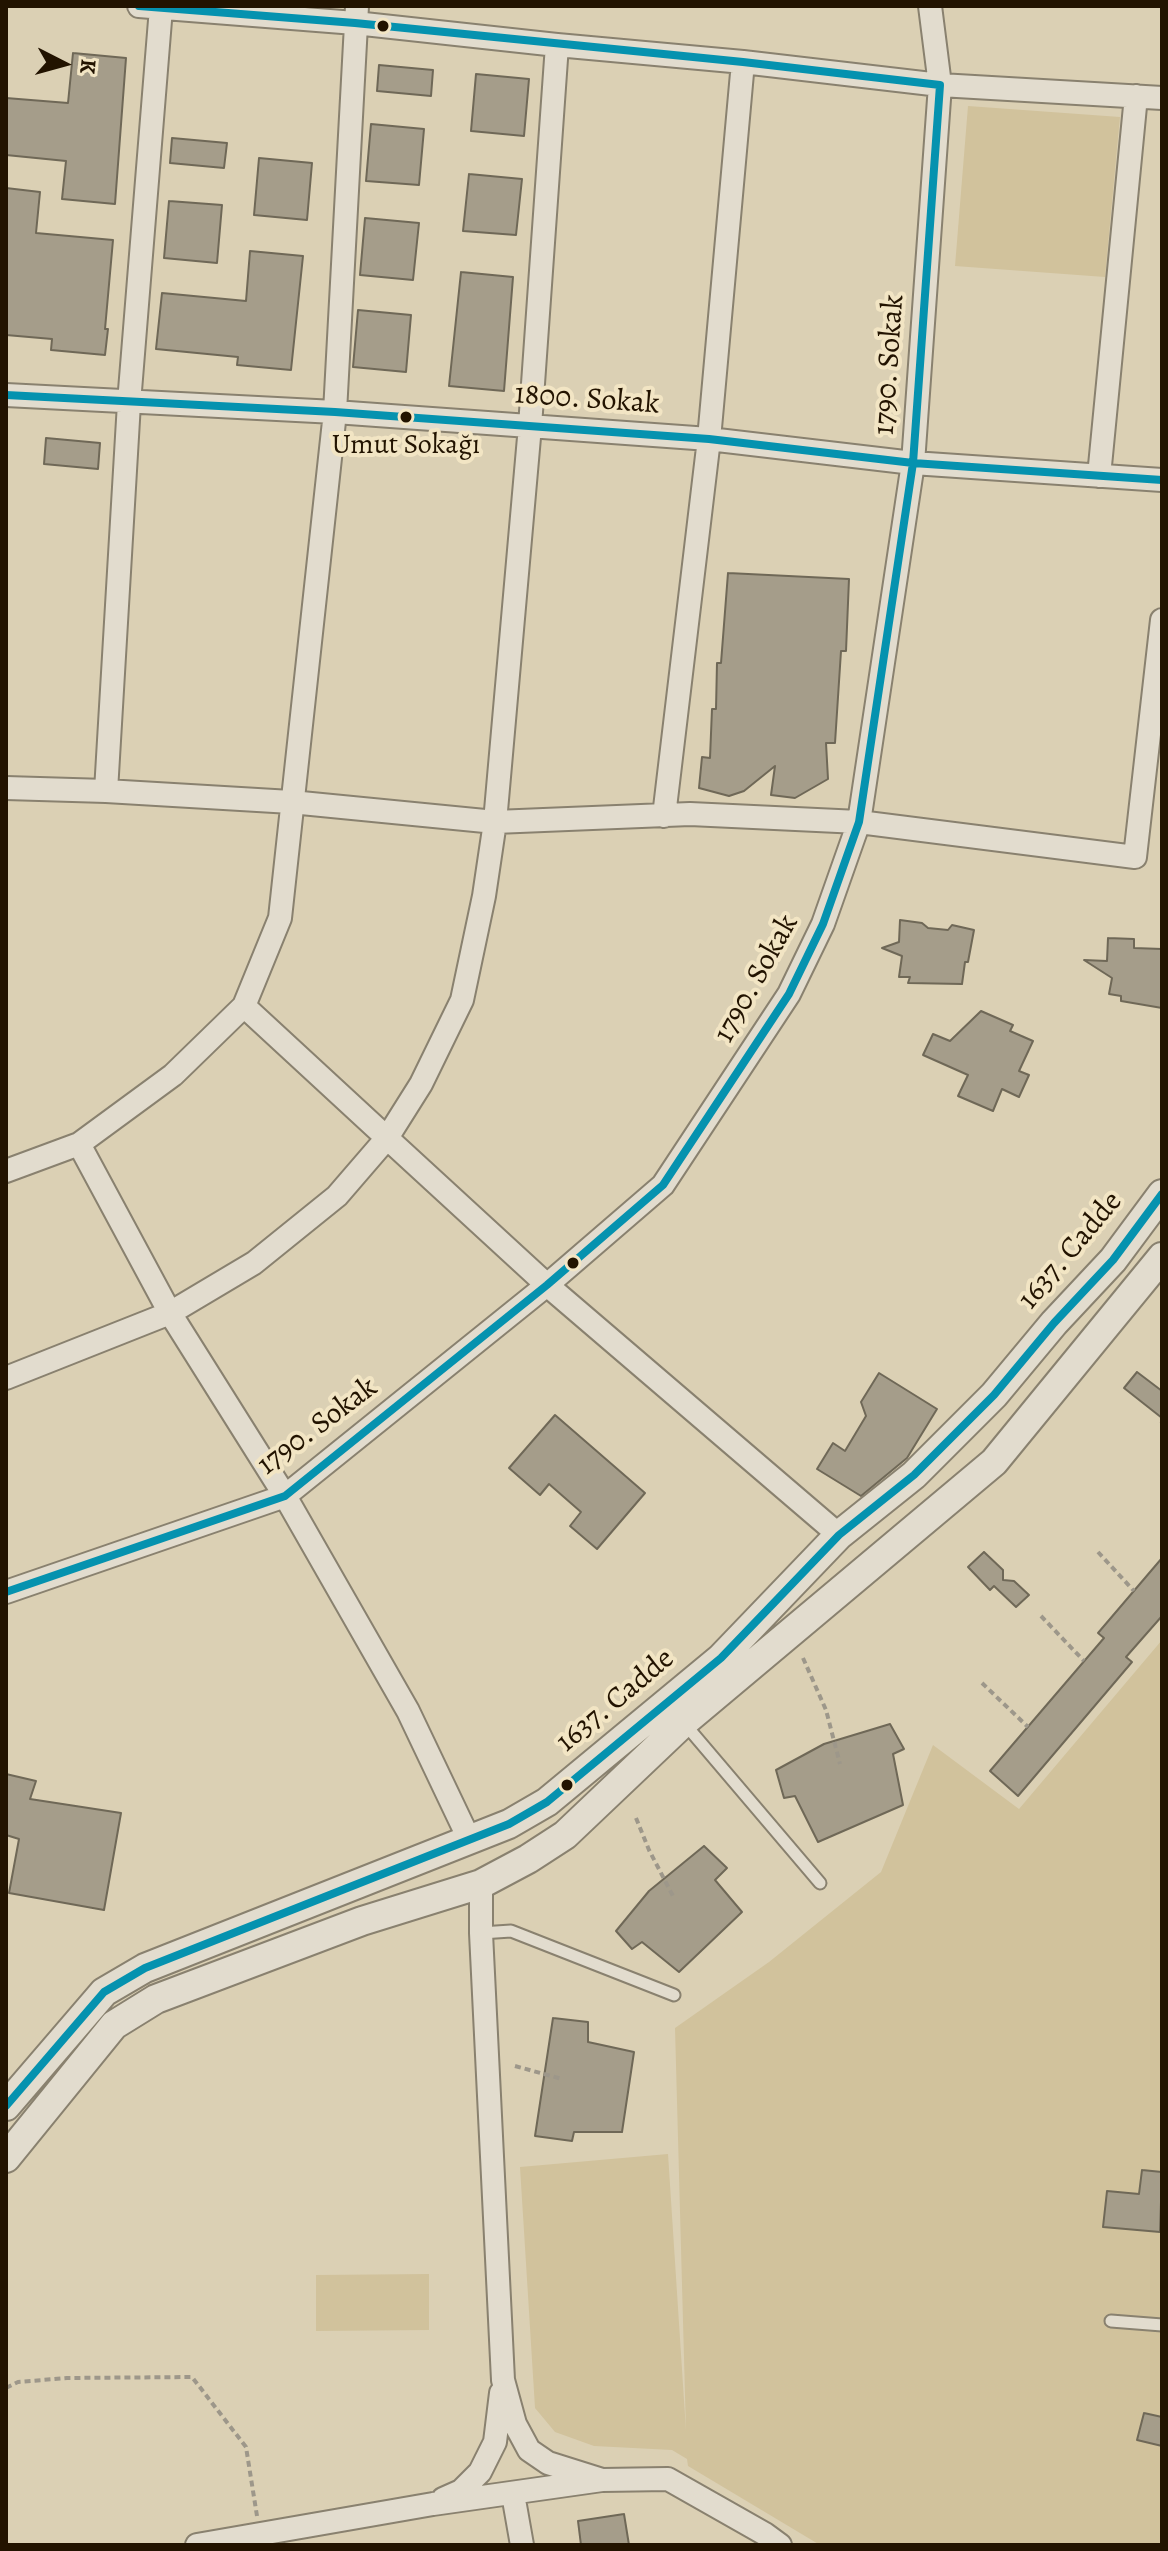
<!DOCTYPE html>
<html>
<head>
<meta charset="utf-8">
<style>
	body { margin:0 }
	#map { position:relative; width:1168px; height:2551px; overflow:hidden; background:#dbd0b4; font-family:Alegreya,serif }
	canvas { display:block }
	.frame { position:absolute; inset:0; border:8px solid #221300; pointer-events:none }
	.north { position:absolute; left:24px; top:24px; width:80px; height:80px; -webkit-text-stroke:6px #f2e5c4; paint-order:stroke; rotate:96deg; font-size:22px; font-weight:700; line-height:32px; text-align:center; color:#221300 }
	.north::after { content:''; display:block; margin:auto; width:28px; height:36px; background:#221300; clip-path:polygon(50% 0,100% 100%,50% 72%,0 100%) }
</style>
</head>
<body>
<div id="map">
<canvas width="1168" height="2551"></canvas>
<div class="frame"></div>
<div class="north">K</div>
</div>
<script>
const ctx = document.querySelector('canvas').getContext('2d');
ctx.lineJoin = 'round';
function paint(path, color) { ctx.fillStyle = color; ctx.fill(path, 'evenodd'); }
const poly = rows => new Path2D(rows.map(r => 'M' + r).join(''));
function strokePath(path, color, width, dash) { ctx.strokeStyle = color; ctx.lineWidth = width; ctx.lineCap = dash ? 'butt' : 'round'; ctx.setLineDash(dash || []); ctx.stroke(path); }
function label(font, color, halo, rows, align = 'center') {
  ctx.font = font + ' Alegreya,serif'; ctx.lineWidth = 8; ctx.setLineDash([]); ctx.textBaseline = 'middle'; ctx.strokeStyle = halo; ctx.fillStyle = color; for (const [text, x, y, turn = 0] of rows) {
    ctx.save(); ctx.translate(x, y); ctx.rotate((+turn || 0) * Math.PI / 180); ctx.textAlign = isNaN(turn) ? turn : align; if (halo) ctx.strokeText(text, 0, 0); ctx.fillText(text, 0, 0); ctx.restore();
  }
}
const green = poly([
	[968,106,1120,117,1105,277,955,266],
	[1162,1640,1162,2545,820,2545,688,2466,687,2459,672,2450,594,2446,555,2432,535,2408,520,2167,668,2154,686,2431,675,2028,769,1962,881,1872,933,1745,1019,1809],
	[429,2274,429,2330,316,2331,316,2275]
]);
const building = poly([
	[73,53,126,58,115,204,62,199,66,161,6,155,6,98,68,103,73,53],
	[379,65,433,70,431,96,377,91,379,65],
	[476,74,529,79,524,136,471,131,476,74],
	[371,124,424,129,419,185,366,181,371,124],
	[172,138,227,143,224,168,170,163,172,138],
	[259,158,312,163,307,220,254,215,259,158],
	[469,174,522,179,516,235,463,231,469,174],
	[6,188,40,192,36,233,113,240,105,329,108,329,105,355,51,350,52,339,6,335,6,188],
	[169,201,222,205,217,263,164,258,169,201],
	[365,218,419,223,413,280,360,275,365,218],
	[250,251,303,256,291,370,237,365,238,357,156,349,162,293,246,301,250,251],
	[461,272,513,277,504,391,449,386,461,272],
	[358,310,411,315,406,372,353,367,358,310],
	[46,438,100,443,98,469,44,464,46,438],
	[728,573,849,579,846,651,841,651,835,743,826,743,828,779,795,798,771,795,775,766,744,791,729,796,699,788,702,757,710,758,712,709,716,709,717,663,721,663,728,573],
	[900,920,922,923,928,928,948,930,952,925,974,930,968,962,965,962,962,984,908,983,910,977,899,977,902,956,882,948,899,942,900,920],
	[1108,938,1134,939,1134,948,1162,949,1162,1008,1121,1001,1121,996,1109,994,1112,978,1084,960,1107,961,1108,938],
	[981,1011,1013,1025,1010,1031,1033,1041,1019,1071,1029,1075,1019,1097,1002,1089,993,1111,958,1096,968,1075,923,1055,933,1034,950,1041,981,1011],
	[1137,1372,1162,1391,1162,1418,1124,1388,1137,1372],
	[879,1373,937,1409,907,1458,861,1496,817,1469,833,1443,845,1451,866,1416,861,1402,879,1373],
	[555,1415,645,1493,597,1549,570,1526,581,1512,549,1484,540,1495,509,1468,555,1415],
	[984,1552,1003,1570,1003,1580,1014,1581,1029,1595,1016,1607,994,1586,990,1590,968,1567,984,1552],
	[1162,1558,1162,1616,1126,1657,1132,1662,1018,1796,990,1771,1104,1638,1098,1633,1162,1558],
	[890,1724,904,1749,893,1754,903,1805,818,1842,795,1796,784,1798,776,1770,824,1744,890,1724],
	[6,1774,36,1781,30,1799,121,1813,104,1910,9,1893,19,1839,6,1835,6,1774],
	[704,1846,727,1868,715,1880,742,1912,679,1972,642,1942,632,1949,616,1931,649,1891,704,1846],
	[553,2018,588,2022,588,2042,634,2052,622,2132,574,2132,572,2141,535,2136,553,2018],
	[1142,2170,1162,2172,1160,2232,1103,2227,1107,2191,1139,2194,1142,2170],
	[1144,2413,1162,2417,1162,2446,1137,2440,1144,2413],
	[624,2514,629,2545,581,2545,578,2521,624,2514]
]);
const path = poly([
	[1161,1421,1162,1422],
	[1098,1552,1134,1591],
	[1041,1616,1084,1661],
	[803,1658,826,1710,840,1764],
	[982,1683,1028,1727],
	[636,1818,649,1850,674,1898],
	[515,2066,562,2079],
	[6,2388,18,2382,67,2378,192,2377,246,2447,257,2516]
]);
const service = poly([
	[684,1723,820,1883],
	[481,1933,511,1931,674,1995],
	[1111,2321,1162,2325]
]);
const minor = poly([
	[139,6,355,23,557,45,743,62,940,85,1162,98],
	[357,6,335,412,280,918,244,1006,387,1138,337,1196,254,1263,170,1313,285,1496,408,1711,469,1839],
	[557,45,530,426,495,822,484,896,462,1000,421,1084,387,1138,547,1285,839,1535],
	[6,395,335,412,709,439,913,463,1162,480],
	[1099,476,1136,96],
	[6,788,106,791,291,802,495,822,690,814,859,822,1135,857,1162,620],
	[106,791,129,403,161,8],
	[664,816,709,439,743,62],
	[6,1171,79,1144,173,1075,244,1006],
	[6,1378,170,1313,79,1144],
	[6,1592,285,1496,547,1285,663,1185,789,994,823,924,859,822,913,463,940,85,930,6],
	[481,1884,481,1933,503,2380,515,2424,529,2450,548,2463,602,2480],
	[513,2494,522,2545],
	[443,2499,461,2491,480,2472,495,2442,501,2393],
	[197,2545,433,2504,602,2480,668,2479,765,2534,780,2545]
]);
const tertiary = poly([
	[6,2106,104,1992,145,1968,509,1824,547,1802,721,1658,839,1535,914,1475,994,1395,1054,1323,1113,1260,1162,1194],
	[6,2158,114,2025,156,1999,362,1921,481,1884,528,1859,565,1835,684,1722,994,1462,1162,1257]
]);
const bus1 = poly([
	[6,395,335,412,709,439,913,463,1162,480],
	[6,1592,285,1496,547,1285,663,1185,789,994,823,924,859,822,913,463,940,85,743,62,355,23,139,6],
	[6,2106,104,1992,145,1968,509,1824,547,1802,721,1658,839,1535,914,1475,994,1395,1054,1323,1113,1260,1162,1194]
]);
const markers = [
	[383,26,7,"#221300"],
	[406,417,7,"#221300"],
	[573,1263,7,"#221300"],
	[567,1785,7,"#221300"]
];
const busNames = [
	["Umut Sokağı",406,446]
];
const streetNames = [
	["1790. Sokak",890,365,-86],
	["1800. Sokak",587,400,4],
	["1790. Sokak",757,979,-61],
	["1637. Cadde",1071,1251,-50],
	["1790. Sokak",318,1427,-37],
	["1637. Cadde",616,1701,-40]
];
paint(green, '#d1c29c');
paint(building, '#a59d8a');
strokePath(building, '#6f6857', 2);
strokePath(service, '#89816f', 15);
strokePath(minor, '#89816f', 26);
strokePath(tertiary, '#89816f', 32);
strokePath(path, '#9d978a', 4, [6, 4]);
strokePath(service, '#e2dcce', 11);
strokePath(minor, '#e2dcce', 22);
strokePath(tertiary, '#e2dcce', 28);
strokePath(bus1, '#0592af', 8);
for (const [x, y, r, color] of markers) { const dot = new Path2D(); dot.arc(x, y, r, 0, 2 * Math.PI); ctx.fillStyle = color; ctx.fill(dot); strokePath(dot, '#f2e5c4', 3); }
label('28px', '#221300', '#f2e5c4', busNames);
label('30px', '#221300', '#f2e5c4', streetNames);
</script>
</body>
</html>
